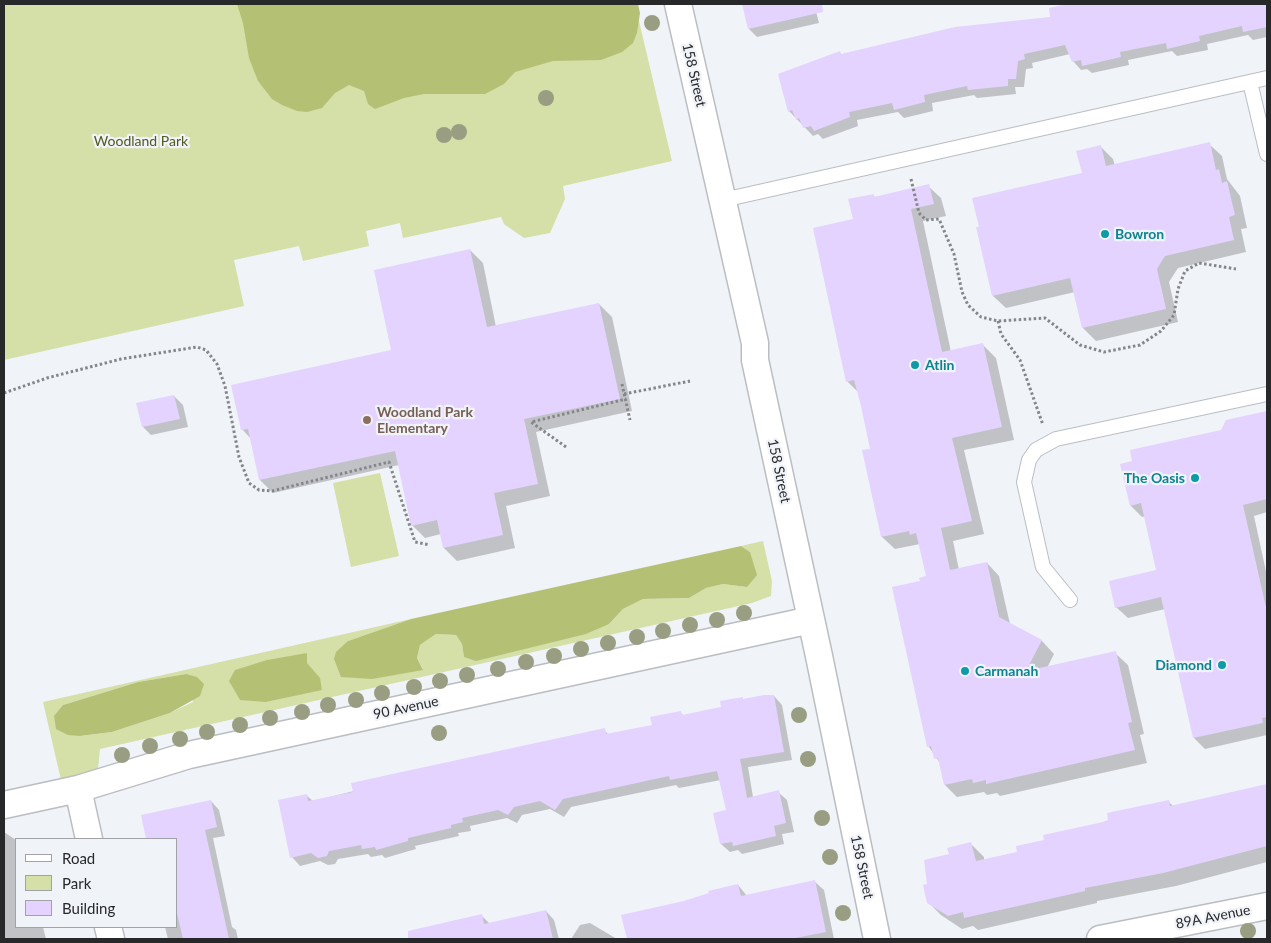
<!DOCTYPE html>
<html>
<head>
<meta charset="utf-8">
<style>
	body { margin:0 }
	#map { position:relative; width:1271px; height:943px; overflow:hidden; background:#f0f3f8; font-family:Lato,sans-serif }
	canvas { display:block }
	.frame { position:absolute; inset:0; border:5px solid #27282a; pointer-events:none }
	.legend { position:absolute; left:15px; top:838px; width:162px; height:90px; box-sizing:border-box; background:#f0f3f8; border:1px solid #a0a2a6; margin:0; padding:6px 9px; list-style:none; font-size:15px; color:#27282a }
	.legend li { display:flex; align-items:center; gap:10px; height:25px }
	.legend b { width:25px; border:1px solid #a0a2a6 }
</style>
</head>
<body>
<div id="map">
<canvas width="1271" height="943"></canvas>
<div class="frame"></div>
<ul class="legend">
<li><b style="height:6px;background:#fff"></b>Road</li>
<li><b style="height:14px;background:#d5dfa8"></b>Park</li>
<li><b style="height:14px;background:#e4d3fe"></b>Building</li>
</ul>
</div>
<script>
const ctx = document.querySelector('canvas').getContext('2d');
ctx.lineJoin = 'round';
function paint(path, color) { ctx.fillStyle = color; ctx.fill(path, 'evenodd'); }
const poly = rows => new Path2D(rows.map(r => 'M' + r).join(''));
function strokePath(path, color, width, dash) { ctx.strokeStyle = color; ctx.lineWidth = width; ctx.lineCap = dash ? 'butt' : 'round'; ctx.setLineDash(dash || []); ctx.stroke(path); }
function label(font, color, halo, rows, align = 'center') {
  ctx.font = font + ' Lato,sans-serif'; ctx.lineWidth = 4.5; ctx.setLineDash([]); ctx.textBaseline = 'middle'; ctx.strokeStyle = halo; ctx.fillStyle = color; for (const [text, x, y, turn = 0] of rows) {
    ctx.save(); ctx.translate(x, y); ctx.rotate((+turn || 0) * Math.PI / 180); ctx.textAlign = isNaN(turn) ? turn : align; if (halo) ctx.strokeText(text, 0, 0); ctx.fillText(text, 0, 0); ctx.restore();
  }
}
const green = poly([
	[4,4,635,4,672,161,563,186,565,199,550,233,524,238,504,224,501,217,403,238,400,223,366,231,369,246,303,261,299,246,234,260,244,306,4,360],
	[380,473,399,556,351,567,333,483],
	[763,541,772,581,771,596,752,603,100,749,98,769,61,780,43,702,411,619,348,641,423,669,417,658,420,645,436,634,456,635,462,644,464,657,609,624,623,609,643,599,689,598,706,588,723,584,747,587,750,552,741,546],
	[306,653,307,663,322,689,266,702],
	[186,674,193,702,170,713,112,732,81,736,63,705,138,682]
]);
const forest = poly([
	[237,4,638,4,640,13,637,33,633,43,622,52,601,60,553,61,515,72,504,84,485,94,424,94,404,98,375,109,368,104,364,91,349,85,335,93,322,108,307,112,297,111,282,105,272,99,258,81,249,58,243,23],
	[741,546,750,552,757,575,747,587,723,584,706,588,689,598,643,599,623,609,609,624,586,634,476,661,464,657,462,644,456,635,436,634,420,645,417,658,423,670,372,679,341,677,334,659,336,652,348,641,411,619],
	[307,653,307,663,320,678,322,690,266,702,240,700,229,681,235,670,267,660],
	[186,674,197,677,204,684,200,696,170,713,112,732,80,736,68,735,56,729,54,716,63,705,138,682]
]);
const shadow = poly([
	[744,4,814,4,819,23,757,37,749,29],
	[1072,4,1267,4,1267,37,1253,40,1248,35,1207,44,1208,50,1177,56,1172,51,1128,60,1129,65,1092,73,1087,69,1081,70,1073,61,1070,54,1032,63,1033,68,1026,69,1024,87,1015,87,1016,94,977,98,974,95,932,103,933,111,904,118,898,112,857,120,858,126,823,139,818,134,813,136,789,111,840,53,842,55,1052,18,1050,9],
	[1209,144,1222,156,1227,179,1240,196,1247,228,1241,229,1246,252,1178,268,1169,282,1178,322,1096,341,1083,328,1075,292,1006,308,993,296,1083,174,1100,146,1113,159,1115,166],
	[928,186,941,198,946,216,923,221,951,352,983,345,996,358,1014,440,964,450,984,534,953,541,959,570,987,563,999,576,1010,624,1042,641,1054,654,1047,668,1115,653,1128,665,1144,734,1140,735,1147,763,1000,796,997,793,987,795,984,792,957,797,945,785,940,763,929,747,921,582,927,577,920,544,895,549,882,537,872,450,859,393,847,381,854,220,873,195,876,198],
	[470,250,483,263,496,327,599,304,612,317,632,411,536,432,550,496,506,506,515,548,457,561,444,548,441,534,425,538,412,525,399,465,273,493,260,480,251,439,242,429,392,351],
	[174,396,183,405,188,427,151,435,143,427],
	[1260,414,1267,417,1267,512,1254,516,1267,576,1267,735,1205,749,1194,738,1165,609,1128,618,1116,607,1158,571,1146,516,1142,517,1131,506,1134,462,1222,431],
	[774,696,782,705,792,760,748,767,753,797,778,792,787,800,794,832,782,834,784,844,742,854,738,850,730,852,721,844,728,811,721,780,679,788,676,785,571,807,564,817,550,809,522,815,517,823,507,818,470,826,471,831,458,833,459,836,415,846,416,849,385,858,382,855,371,857,368,854,338,859,335,864,328,865,320,861,300,866,292,857,306,795,313,801,604,730,609,735,653,726,681,713,684,716],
	[1267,785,1267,862,1176,886,1097,901,1097,903,978,930,973,926,962,929,941,915,928,902,929,885,950,855,971,844,984,857,984,860,1019,852,1045,841,1168,801,1173,806],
	[211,801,219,810,225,836,213,838,232,927,236,930,238,939,168,939,165,927,176,927,176,839,147,839,142,816],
	[4,832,16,840,16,927,43,927,46,939,4,939],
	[815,882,824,890,834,939,628,939,623,915,684,902,738,885,747,896],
	[546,911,554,920,559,939,444,939,440,925,481,915,490,924],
	[590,923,617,939,571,939,580,925]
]);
const building = poly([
	[742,4,822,4,823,12,748,29],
	[1067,4,1267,4,1267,27,1243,32,1242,26,1199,36,1200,41,1167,49,1166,43,1120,52,1121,57,1082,66,1081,60,1072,62,1065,45,1024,54,1025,59,1018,61,1016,79,1008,79,1008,86,968,90,967,86,924,95,925,102,894,110,892,103,849,112,850,117,814,131,811,126,803,128,799,118,796,120,792,110,788,112,778,74,840,51,841,54,955,27,1050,17,1049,8],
	[1210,142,1216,170,1219,169,1222,183,1227,181,1235,215,1229,217,1234,240,1165,256,1157,269,1166,309,1082,328,1070,278,992,296,976,227,979,227,972,198,1082,173,1076,151,1101,145,1106,166],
	[929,184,934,204,911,209,942,352,983,343,1002,427,952,438,972,521,941,528,950,570,987,562,999,617,1042,640,1026,671,1116,651,1132,722,1128,723,1135,750,986,784,986,780,973,783,972,779,944,785,938,758,934,759,931,746,927,747,892,587,920,581,919,578,926,576,916,533,910,535,909,531,881,537,862,450,870,449,861,406,854,380,846,382,813,228,853,219,848,199,874,194,874,197],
	[470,249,487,327,599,303,620,399,524,419,538,484,494,493,503,535,443,548,437,520,411,526,395,451,259,480,248,429,241,430,231,385,391,350,374,270],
	[174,395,180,419,142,427,136,403],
	[1267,411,1267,499,1243,505,1267,612,1267,717,1262,718,1263,723,1193,738,1161,597,1115,608,1109,581,1156,570,1141,503,1130,506,1120,464,1132,461,1130,450,1221,430,1226,420],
	[764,695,774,695,784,752,740,759,747,798,779,790,786,823,774,826,776,836,733,846,732,842,720,844,713,813,726,810,717,771,670,780,669,776,563,799,555,810,540,801,514,807,508,815,498,810,462,818,463,822,451,825,451,828,408,838,408,841,376,850,375,847,362,849,361,845,329,851,327,856,318,858,311,853,290,858,278,800,307,794,308,801,353,792,351,783,605,728,606,734,652,725,650,717,681,711,682,715,721,707,720,701,743,697,743,699],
	[1267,784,1267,846,1163,873,1085,888,1085,891,964,918,963,912,948,916,927,903,923,885,927,884,924,860,949,854,947,848,971,842,976,861,1017,852,1016,846,1044,840,1043,835,1108,821,1107,813,1169,800,1170,806],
	[211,800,217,827,205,830,229,939,183,939,176,909,176,839,146,839,141,815],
	[815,880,826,932,790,939,627,939,621,915,684,901,709,893,708,891,738,884,741,896],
	[546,910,553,939,408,939,408,931,482,914,484,924]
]);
const path = poly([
	[911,179,919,213,926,220,939,219,954,254,962,292,968,305,981,317,998,321,1045,318,1080,345,1104,352,1140,345,1161,331,1174,315,1178,289,1185,271,1199,263,1236,269],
	[998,321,1001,334,1020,360,1043,425],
	[622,384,630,420],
	[4,393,47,378,121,359,197,347,206,350,217,364,225,386,239,457,249,483,259,490,272,491,389,462,415,542,430,545],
	[624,394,690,381],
	[566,447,531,422,626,399]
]);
const service = poly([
	[1250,82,1267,154],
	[723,200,1267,78],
	[1070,600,1043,567,1024,482,1029,460,1036,450,1056,439,1267,394]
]);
const minor = poly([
	[678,4,755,343,755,360,819,656,877,939],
	[78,789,89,839],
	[4,805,78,789,189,755,811,620],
	[108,927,111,939],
	[1100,939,1267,906]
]);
const trees = [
	[652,23],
	[546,98],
	[459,132],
	[444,135],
	[744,613],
	[717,620],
	[690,625],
	[663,631],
	[637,637],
	[608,643],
	[581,649],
	[554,656],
	[526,662],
	[498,669],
	[467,675],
	[440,681],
	[414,687],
	[382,693],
	[356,700],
	[328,705],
	[302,712],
	[799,715],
	[270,718],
	[240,725],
	[207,732],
	[439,733],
	[180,739],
	[150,746],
	[122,755],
	[808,759],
	[822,818],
	[830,857],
	[843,913],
	[1248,931]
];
const markers = [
	[1105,234,5,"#0f9aa8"],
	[915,365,5,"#0f9aa8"],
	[367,420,5,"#8d6e63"],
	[1195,478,5,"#0f9aa8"],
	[1222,665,5,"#0f9aa8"],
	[965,671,5,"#0f9aa8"]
];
const streetNames = [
	["158 Street",694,75,77],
	["158 Street",779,471,78],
	["90 Avenue",406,708,-12],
	["158 Street",862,867,78],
	["89A Avenue",1213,917,-11]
];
const parkNames = [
	["Woodland Park",141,141]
];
const cultureNames = [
	["Bowron",1115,234],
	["Atlin",925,365],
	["The Oasis",1185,478,"right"],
	["Diamond",1212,665,"right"],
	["Carmanah",975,671]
];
const educationNames = [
	["Woodland Park",377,412],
	["Elementary",377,428]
];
paint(green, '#d5dfa8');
paint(forest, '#b4c174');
paint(shadow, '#0003');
paint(building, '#e4d3fe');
strokePath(service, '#babec2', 16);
strokePath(minor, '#babec2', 29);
strokePath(path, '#848689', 3, [2.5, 2.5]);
strokePath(service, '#fff', 14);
strokePath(minor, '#fff', 26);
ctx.fillStyle = '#999e82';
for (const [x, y] of trees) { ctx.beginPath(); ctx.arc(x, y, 8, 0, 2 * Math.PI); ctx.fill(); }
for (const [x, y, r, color] of markers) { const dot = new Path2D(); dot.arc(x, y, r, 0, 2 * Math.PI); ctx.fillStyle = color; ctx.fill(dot); strokePath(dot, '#f0f3f8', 2); }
label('14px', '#27282a', '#f0f3f8', streetNames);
label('14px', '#515921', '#f0f3f8', parkNames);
label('bold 14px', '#0d838f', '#f0f3f8', cultureNames, 'left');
label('bold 14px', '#785e54', '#f0f3f8', educationNames, 'left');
</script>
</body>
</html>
